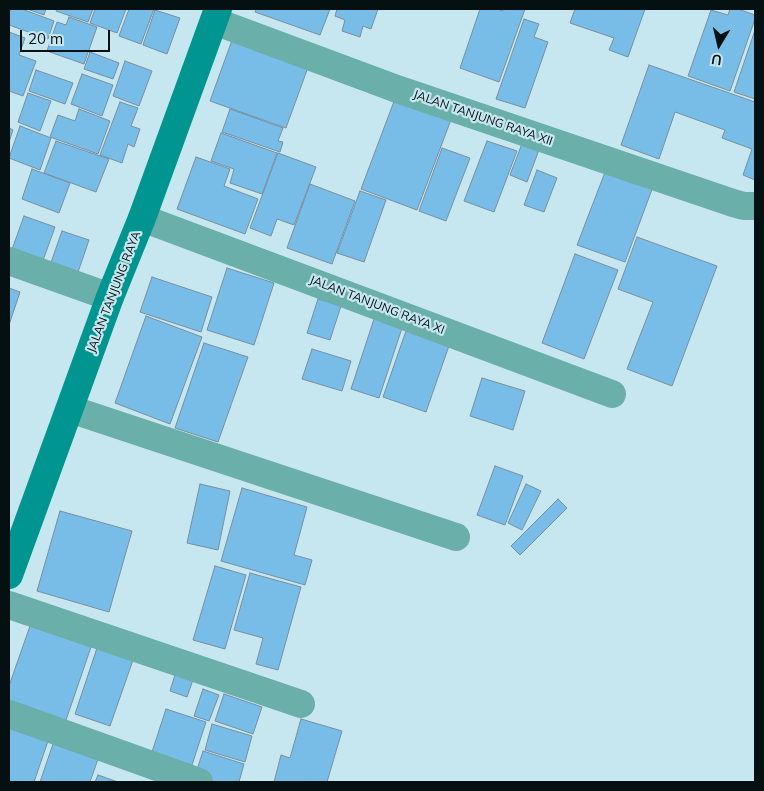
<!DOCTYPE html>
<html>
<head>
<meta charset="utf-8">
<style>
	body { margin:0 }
	#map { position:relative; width:764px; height:791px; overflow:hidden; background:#c6e7ef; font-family:Mulish,sans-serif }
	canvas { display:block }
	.frame { position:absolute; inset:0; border:10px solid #051013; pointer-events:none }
	.north { position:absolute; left:694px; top:20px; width:50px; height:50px; -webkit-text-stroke:4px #c6e7ef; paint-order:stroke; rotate:189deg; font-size:14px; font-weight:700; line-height:20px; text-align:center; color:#051013 }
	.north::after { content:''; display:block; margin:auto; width:18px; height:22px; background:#051013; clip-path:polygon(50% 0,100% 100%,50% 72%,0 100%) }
	.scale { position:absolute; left:20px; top:30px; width:90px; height:22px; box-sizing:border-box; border:2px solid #051013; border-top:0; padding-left:6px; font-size:15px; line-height:18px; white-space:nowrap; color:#051013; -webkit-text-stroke:4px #c6e7ef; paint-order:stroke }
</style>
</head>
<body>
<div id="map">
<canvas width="764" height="791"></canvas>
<div class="frame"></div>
<div class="north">U</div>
<div class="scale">20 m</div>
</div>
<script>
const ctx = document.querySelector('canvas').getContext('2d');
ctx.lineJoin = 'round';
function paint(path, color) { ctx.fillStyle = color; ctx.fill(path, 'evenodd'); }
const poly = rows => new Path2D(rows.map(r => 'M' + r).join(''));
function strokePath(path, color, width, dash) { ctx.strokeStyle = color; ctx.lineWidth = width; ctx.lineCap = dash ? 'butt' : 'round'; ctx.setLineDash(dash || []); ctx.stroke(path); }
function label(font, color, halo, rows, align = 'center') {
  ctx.font = font + ' Mulish,sans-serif'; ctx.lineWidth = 4.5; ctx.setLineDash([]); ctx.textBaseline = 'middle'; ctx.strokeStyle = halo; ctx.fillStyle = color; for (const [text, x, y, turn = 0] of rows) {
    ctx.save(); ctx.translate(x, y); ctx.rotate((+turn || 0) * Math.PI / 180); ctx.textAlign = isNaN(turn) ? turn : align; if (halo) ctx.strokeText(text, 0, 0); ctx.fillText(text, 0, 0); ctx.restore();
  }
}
const building = poly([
	[9,9,22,9,54,21,48,39,9,25,9,9],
	[27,9,46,9,44,15,27,9],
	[57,9,93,9,88,22,56,11,57,9],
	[95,9,126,9,117,33,90,23,95,9],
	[129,9,154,9,141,44,119,36,129,9],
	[256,9,330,9,320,35,255,12,256,9],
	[337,9,378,9,371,29,363,26,360,37,342,31,345,20,335,16,337,9],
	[480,9,497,9,503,11,503,9,525,9,499,82,460,68,480,9],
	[575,9,645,9,628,57,609,50,614,38,570,23,575,9],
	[730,9,738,9,755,15,755,19,730,91,688,76,711,10,728,15,730,9],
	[155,10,180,18,167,54,143,45,155,10],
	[69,17,97,27,84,64,47,51,57,22,66,25,69,17],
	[524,19,539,24,534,37,548,42,525,108,496,99,524,19],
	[755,30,755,99,734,92,755,30],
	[9,32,25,38,19,55,36,61,23,96,9,91,9,32],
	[235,32,311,59,286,128,210,101,235,32],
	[90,52,119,63,113,79,84,69,90,52],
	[125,61,152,71,139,106,113,96,125,61],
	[649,65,755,102,755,180,743,175,752,149,722,138,725,130,675,112,659,159,621,145,649,65],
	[36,70,73,83,65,104,29,91,36,70],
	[82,74,113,85,102,116,71,104,82,74],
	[28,93,51,101,40,131,18,122,28,93],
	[396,96,452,117,417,210,361,189,396,96],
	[120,102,138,108,131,126,140,129,134,147,128,144,122,163,100,155,120,102],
	[79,109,110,121,98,154,50,137,58,115,75,121,79,109],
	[230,109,283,128,278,141,283,142,280,152,222,132,230,109],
	[20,126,51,138,40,170,9,158,20,126],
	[9,128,13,130,9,142,9,128],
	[221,133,277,153,262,194,230,183,234,169,211,161,221,133],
	[56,141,109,159,96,192,44,173,56,141],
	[487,141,517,151,494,212,464,201,487,141],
	[523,141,540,147,527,182,510,175,523,141],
	[442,148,470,158,446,221,419,211,442,148],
	[278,153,316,167,294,225,277,219,271,236,250,228,278,153],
	[196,157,230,169,224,186,258,199,245,234,177,209,196,157],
	[607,167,654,184,625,262,577,245,607,167],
	[32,169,70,183,59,213,22,199,32,169],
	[537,170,557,178,544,212,524,205,537,170],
	[310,184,355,201,332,264,287,248,310,184],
	[360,191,386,200,364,262,337,253,360,191],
	[24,216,55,227,41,266,10,255,24,216],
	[62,231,89,240,75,281,48,271,62,231],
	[637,237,717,266,672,386,627,369,653,302,618,289,637,237],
	[575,254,618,270,584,359,542,343,575,254],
	[227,268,274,283,254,345,207,330,227,268],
	[152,277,212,297,201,332,140,312,152,277],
	[9,288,20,292,9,325,9,288],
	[318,299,341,306,330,340,307,333,318,299],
	[376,313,404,322,379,398,351,389,376,313],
	[146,316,202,337,170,424,115,403,146,316],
	[408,325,451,340,426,412,383,397,408,325],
	[204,343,248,357,218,442,175,428,204,343],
	[312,349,351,361,342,391,302,379,312,349],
	[482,378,525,391,513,430,470,416,482,378],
	[495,466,523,476,505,525,477,515,495,466],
	[200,484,230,491,218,550,187,543,200,484],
	[526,484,541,491,522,530,508,523,526,484],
	[242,488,307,507,294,555,312,560,305,585,221,561,242,488],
	[558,499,567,508,520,555,511,546,558,499],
	[60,511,132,531,109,612,37,591,60,511],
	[215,566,246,575,225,649,193,640,215,566],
	[250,573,301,587,278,670,256,664,263,638,234,630,250,573],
	[30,626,91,647,65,723,9,704,9,686,30,626],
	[97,648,133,660,110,726,75,714,97,648],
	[177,668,195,674,187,697,170,691,177,668],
	[203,689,219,695,209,721,194,716,203,689],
	[224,694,262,707,253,734,215,721,224,694],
	[166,709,206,722,192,765,152,752,166,709],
	[301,719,342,731,327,782,274,782,281,755,290,758,301,719],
	[212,724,252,736,245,762,205,750,212,724],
	[9,728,48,741,34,782,9,782,9,728],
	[53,744,98,759,90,782,40,782,53,744],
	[203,751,244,764,239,782,215,782,195,776,203,751],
	[98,775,118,782,95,782,98,775]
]);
const minor = poly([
	[214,21,397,89,733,203,744,206,755,206],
	[142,218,612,394],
	[9,261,110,297],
	[70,409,456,537],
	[9,605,301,704],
	[9,714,199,782]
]);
const secondary = poly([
	[9,575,110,297,142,218,218,9]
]);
const streetNames = [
	["JALAN TANJUNG RAYA XII",483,118,19],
	["JALAN TANJUNG RAYA",114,292,-69],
	["JALAN TANJUNG RAYA XI",377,305,21]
];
paint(building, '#78bce8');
strokePath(building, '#788fa0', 1);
strokePath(minor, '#6bafaa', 28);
strokePath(secondary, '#009590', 28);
label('12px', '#051013', '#c6e7ef', streetNames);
</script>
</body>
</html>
